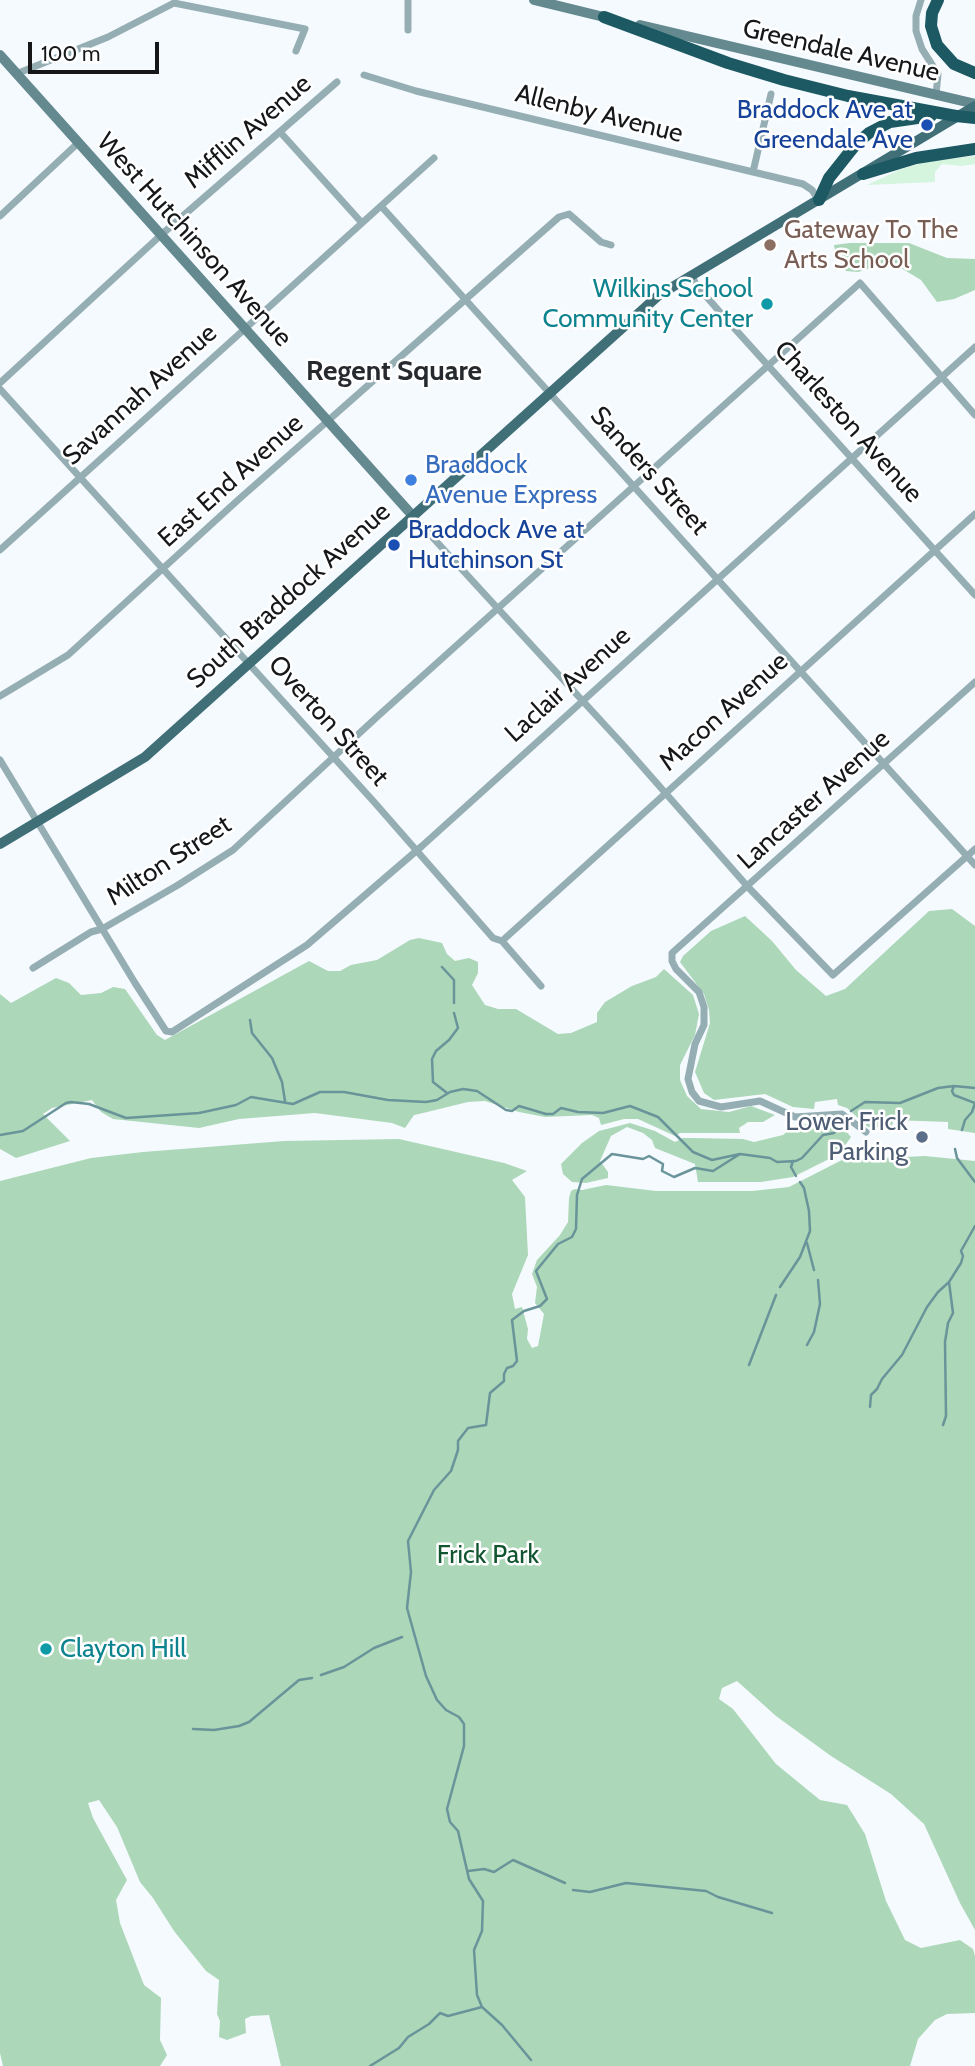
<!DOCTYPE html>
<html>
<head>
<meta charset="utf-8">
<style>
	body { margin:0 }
	#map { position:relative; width:975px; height:2066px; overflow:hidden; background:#f5faff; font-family:Cabin,sans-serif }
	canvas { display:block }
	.scale { position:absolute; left:28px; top:42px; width:131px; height:32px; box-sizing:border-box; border:4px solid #151719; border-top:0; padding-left:9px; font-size:21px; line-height:24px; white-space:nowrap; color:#151719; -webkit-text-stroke:5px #fff; paint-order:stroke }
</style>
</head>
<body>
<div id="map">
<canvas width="975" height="2066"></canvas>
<div class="scale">100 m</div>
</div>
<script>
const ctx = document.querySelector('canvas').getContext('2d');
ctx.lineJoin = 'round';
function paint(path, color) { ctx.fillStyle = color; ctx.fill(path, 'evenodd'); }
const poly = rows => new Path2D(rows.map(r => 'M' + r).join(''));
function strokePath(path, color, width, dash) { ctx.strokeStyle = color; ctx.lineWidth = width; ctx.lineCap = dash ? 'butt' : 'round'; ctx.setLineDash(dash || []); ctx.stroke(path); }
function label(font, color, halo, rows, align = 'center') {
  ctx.font = font + ' Cabin,sans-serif'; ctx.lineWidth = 5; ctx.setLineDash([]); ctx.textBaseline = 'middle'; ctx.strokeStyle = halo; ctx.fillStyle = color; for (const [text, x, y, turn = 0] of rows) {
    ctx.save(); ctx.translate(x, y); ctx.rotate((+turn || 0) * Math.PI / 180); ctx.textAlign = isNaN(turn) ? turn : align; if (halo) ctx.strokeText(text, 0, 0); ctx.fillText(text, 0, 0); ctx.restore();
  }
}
const green = poly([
	[975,156,975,164,961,166,942,164,935,172,935,182,867,185,899,170,929,161]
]);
const forest = poly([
	[850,243,909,243,947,258,975,259,975,290,954,299,937,302,921,280,901,268,887,263,858,272,846,271,836,256,834,245],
	[952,909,975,926,975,1133,948,1129,948,1122,893,1120,892,1128,868,1127,847,1108,838,1105,837,1099,815,1102,814,1109,793,1107,765,1094,714,1100,704,1093,695,1072,710,1023,709,1010,704,994,680,962,683,956,711,931,745,916,772,941,796,970,826,996,845,989,929,911],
	[419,938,442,943,447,954,455,961,469,958,478,962,478,973,472,985,485,1005,498,1009,516,1009,558,1034,571,1033,597,1022,597,1013,605,1002,632,986,656,977,664,969,693,995,699,1014,695,1035,680,1065,680,1080,687,1096,701,1109,729,1112,751,1106,775,1115,763,1122,748,1122,739,1128,740,1133,680,1133,675,1136,638,1119,624,1119,601,1125,599,1118,592,1115,545,1117,519,1112,485,1101,468,1102,419,1114,414,1115,405,1128,392,1123,315,1113,239,1119,199,1128,113,1119,101,1112,92,1100,52,1108,43,1114,70,1141,16,1158,0,1149,0,994,11,1003,56,978,69,983,81,995,101,993,113,987,125,989,157,1035,165,1040,309,961,328,971,340,971,351,965,377,960,410,940],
	[630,1123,655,1131,675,1142,683,1138,693,1138,743,1139,754,1142,783,1135,796,1125,830,1123,839,1123,851,1137,846,1144,829,1159,793,1177,761,1182,698,1182,695,1164,655,1148,652,1140,643,1133,627,1127,611,1136,600,1161,608,1172,608,1178,586,1183,572,1182,563,1174,561,1164,582,1143,599,1131],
	[399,1139,504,1163,527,1171,512,1180,525,1197,528,1255,512,1294,515,1309,522,1307,528,1329,527,1339,532,1348,538,1346,544,1314,535,1303,537,1287,532,1274,537,1260,560,1235,568,1222,569,1198,571,1191,575,1189,582,1190,606,1185,656,1191,752,1191,789,1187,842,1160,925,1156,975,1161,975,1930,960,1903,924,1824,891,1794,831,1756,776,1716,737,1681,722,1688,719,1699,733,1709,776,1764,820,1800,847,1805,865,1834,886,1901,905,1940,921,1948,960,1940,973,1949,975,1956,975,2013,947,2014,935,2020,918,2039,910,2066,281,2066,269,2015,251,2016,245,2019,246,2033,227,2040,219,2037,220,2021,217,2014,219,1980,206,1971,174,1931,153,1898,140,1882,117,1827,99,1800,88,1803,93,1818,127,1880,116,1900,120,1923,144,1985,161,1998,160,2040,167,2055,160,2066,3,2066,0,2053,0,1181,91,1158,143,1152,284,1141]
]);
const stream = poly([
	[442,967,454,980,454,1003],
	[250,1020,252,1033,272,1058,282,1082,285,1101],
	[954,1086,952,1091,954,1095,975,1103,972,1112,965,1120,962,1130],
	[447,1093,433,1082,432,1059,436,1051,449,1040,458,1028,454,1013],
	[851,1111,865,1102,900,1103,938,1088,954,1086,975,1088],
	[0,1135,23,1131,66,1103,71,1102,89,1104,126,1118,199,1113,236,1105,251,1097,293,1104,320,1092,344,1092,388,1100,426,1102,437,1100,450,1092,463,1089,477,1091,506,1110,512,1111,519,1106,546,1114,553,1114,561,1108,578,1112,603,1113,630,1106,658,1117,693,1152,712,1160,740,1154,770,1158,777,1162,796,1161,802,1158,823,1135,834,1133,842,1124],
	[955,1149,957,1158,975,1182],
	[793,1161,791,1167,796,1176],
	[807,1243,814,1270],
	[780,1287,800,1257,810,1231,809,1211,804,1188,800,1182],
	[807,1345,814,1332,820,1304,818,1280],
	[749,1365,776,1295],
	[870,1407,871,1395,877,1389,882,1379,902,1355,927,1307,938,1292,949,1282,961,1263,963,1256,961,1251,975,1226],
	[943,1425,946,1416,945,1342,948,1323,953,1313,949,1282],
	[321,1675,344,1667,374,1648,402,1637],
	[193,1729,214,1730,239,1726,249,1722,299,1680,312,1678],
	[468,1871,484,1869,494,1872,513,1860,565,1883],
	[573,1890,590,1892,626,1883,706,1891,718,1897,772,1913],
	[531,2060,502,2025,482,2007,477,1995,474,1950,482,1931,483,1901,469,1879,458,1831,450,1822,447,1809,464,1746,464,1724,459,1717,446,1710,437,1700,426,1676,407,1608,411,1572,408,1541,434,1490,451,1471,458,1450,458,1441,468,1428,486,1425,490,1393,504,1381,504,1374,507,1368,513,1366,517,1361,512,1320,524,1311,540,1306,547,1299,536,1271,558,1244,572,1237,576,1229,577,1195,582,1179,612,1154,643,1159,649,1156,663,1164,662,1171,674,1177,695,1168,713,1171,740,1154],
	[370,2066,399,2048,408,2037,429,2024,440,2013,448,2016,482,2007]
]);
const street = poly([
	[408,0,408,30],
	[921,0,916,16,916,31,922,49,938,74,936,95],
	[16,74,108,37,174,3,305,29,296,51],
	[364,75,416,91,803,184,812,190,818,199],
	[281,133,362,223],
	[753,172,771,94],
	[381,206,975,865],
	[0,216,78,143],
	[692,276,697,286,726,319,975,595],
	[0,383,161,235,337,82],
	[0,389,375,803,493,938,502,941,541,986],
	[412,515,625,747,748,887,833,975,975,849],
	[0,550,434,158],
	[0,696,68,655,238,500,559,217,569,214,601,242,611,245],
	[0,760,135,983,166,1031,172,1032,307,945,422,846,975,347],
	[502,941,975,514],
	[33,968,91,932,102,929,178,885,233,850,378,716,860,283,975,415],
	[866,1132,842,1114,795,1117,760,1101,721,1107,699,1101,692,1092,688,1079,695,1044,704,1025,704,1007,699,992,676,969,672,961,672,953,975,682]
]);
const secondary = poly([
	[534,0,608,18],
	[640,25,975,104],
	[0,55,412,515]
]);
const primary = poly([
	[0,844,145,757,659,295,975,106]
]);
const highway = poly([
	[938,0,932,13,931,26,937,45,954,64,975,73],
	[604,17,728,63,784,80,848,96,956,116],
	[863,174,916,158,975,149],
	[819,200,829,178,856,144,869,133,890,122,931,116]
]);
const highwayBridge = poly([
	[956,116,975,118]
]);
const markers = [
	[927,125,7,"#1a4fb4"],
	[770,245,7,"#8d6e63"],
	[767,304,7,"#0f9aa8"],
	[411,480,7,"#3f7fe0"],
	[394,545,7,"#1a4fb4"],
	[922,1137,7,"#5c6f8a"],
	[46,1649,7,"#0f9aa8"]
];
const streetNames = [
	["Greendale Avenue",841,51,13],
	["Allenby Avenue",599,114,14],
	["Mifflin Avenue",248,132,-41],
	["West Hutchinson Avenue",194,240,48],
	["Savannah Avenue",140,395,-42],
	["Charleston Avenue",848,422,48],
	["Sanders Street",649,471,48],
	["East End Avenue",231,481,-42],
	["South Braddock Avenue",289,596,-42],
	["Laclair Avenue",568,685,-42],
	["Macon Avenue",724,712,-42],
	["Overton Street",328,721,48],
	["Lancaster Avenue",814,800,-42],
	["Milton Street",169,861,-33]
];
const transitNames = [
	["Braddock Ave at",913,110],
	["Greendale Ave",913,140],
	["Braddock Ave at",408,530,"left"],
	["Hutchinson St",408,560,"left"]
];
const educationNames = [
	["Gateway To The",784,230],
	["Arts School",784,260]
];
const cultureNames = [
	["Wilkins School",753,289],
	["Community Center",753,319],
	["Clayton Hill",60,1649,"left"]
];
const shopNames = [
	["Braddock",425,465],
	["Avenue Express",425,495]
];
const serviceNames = [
	["Lower Frick",908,1122],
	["Parking",908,1152]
];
const parkNames = [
	["Frick Park",488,1555]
];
const neighbourhoodNames = [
	["Regent Square",394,372]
];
paint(green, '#d6f5de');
paint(forest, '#acd7b8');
strokePath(stream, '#69949a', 2.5);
strokePath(street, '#95aeb3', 7);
strokePath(secondary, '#648a90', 10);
strokePath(primary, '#406f78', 10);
strokePath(highway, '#1c5963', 12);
strokePath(highwayBridge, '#1c5963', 12);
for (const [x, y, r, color] of markers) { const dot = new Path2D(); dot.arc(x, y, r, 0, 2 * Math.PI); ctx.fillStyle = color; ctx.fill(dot); strokePath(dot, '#fff', 2.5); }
label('26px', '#151719', '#fff', streetNames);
label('26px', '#164399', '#fff', transitNames, 'right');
label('26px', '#785e54', '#fff', educationNames, 'left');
label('26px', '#0d838f', '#fff', cultureNames, 'right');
label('26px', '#366cbe', '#fff', shopNames, 'left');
label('26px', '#4e5e75', '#fff', serviceNames, 'right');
label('26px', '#10552f', '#fff', parkNames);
label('bold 28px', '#262a2f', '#fff', neighbourhoodNames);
</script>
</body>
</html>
